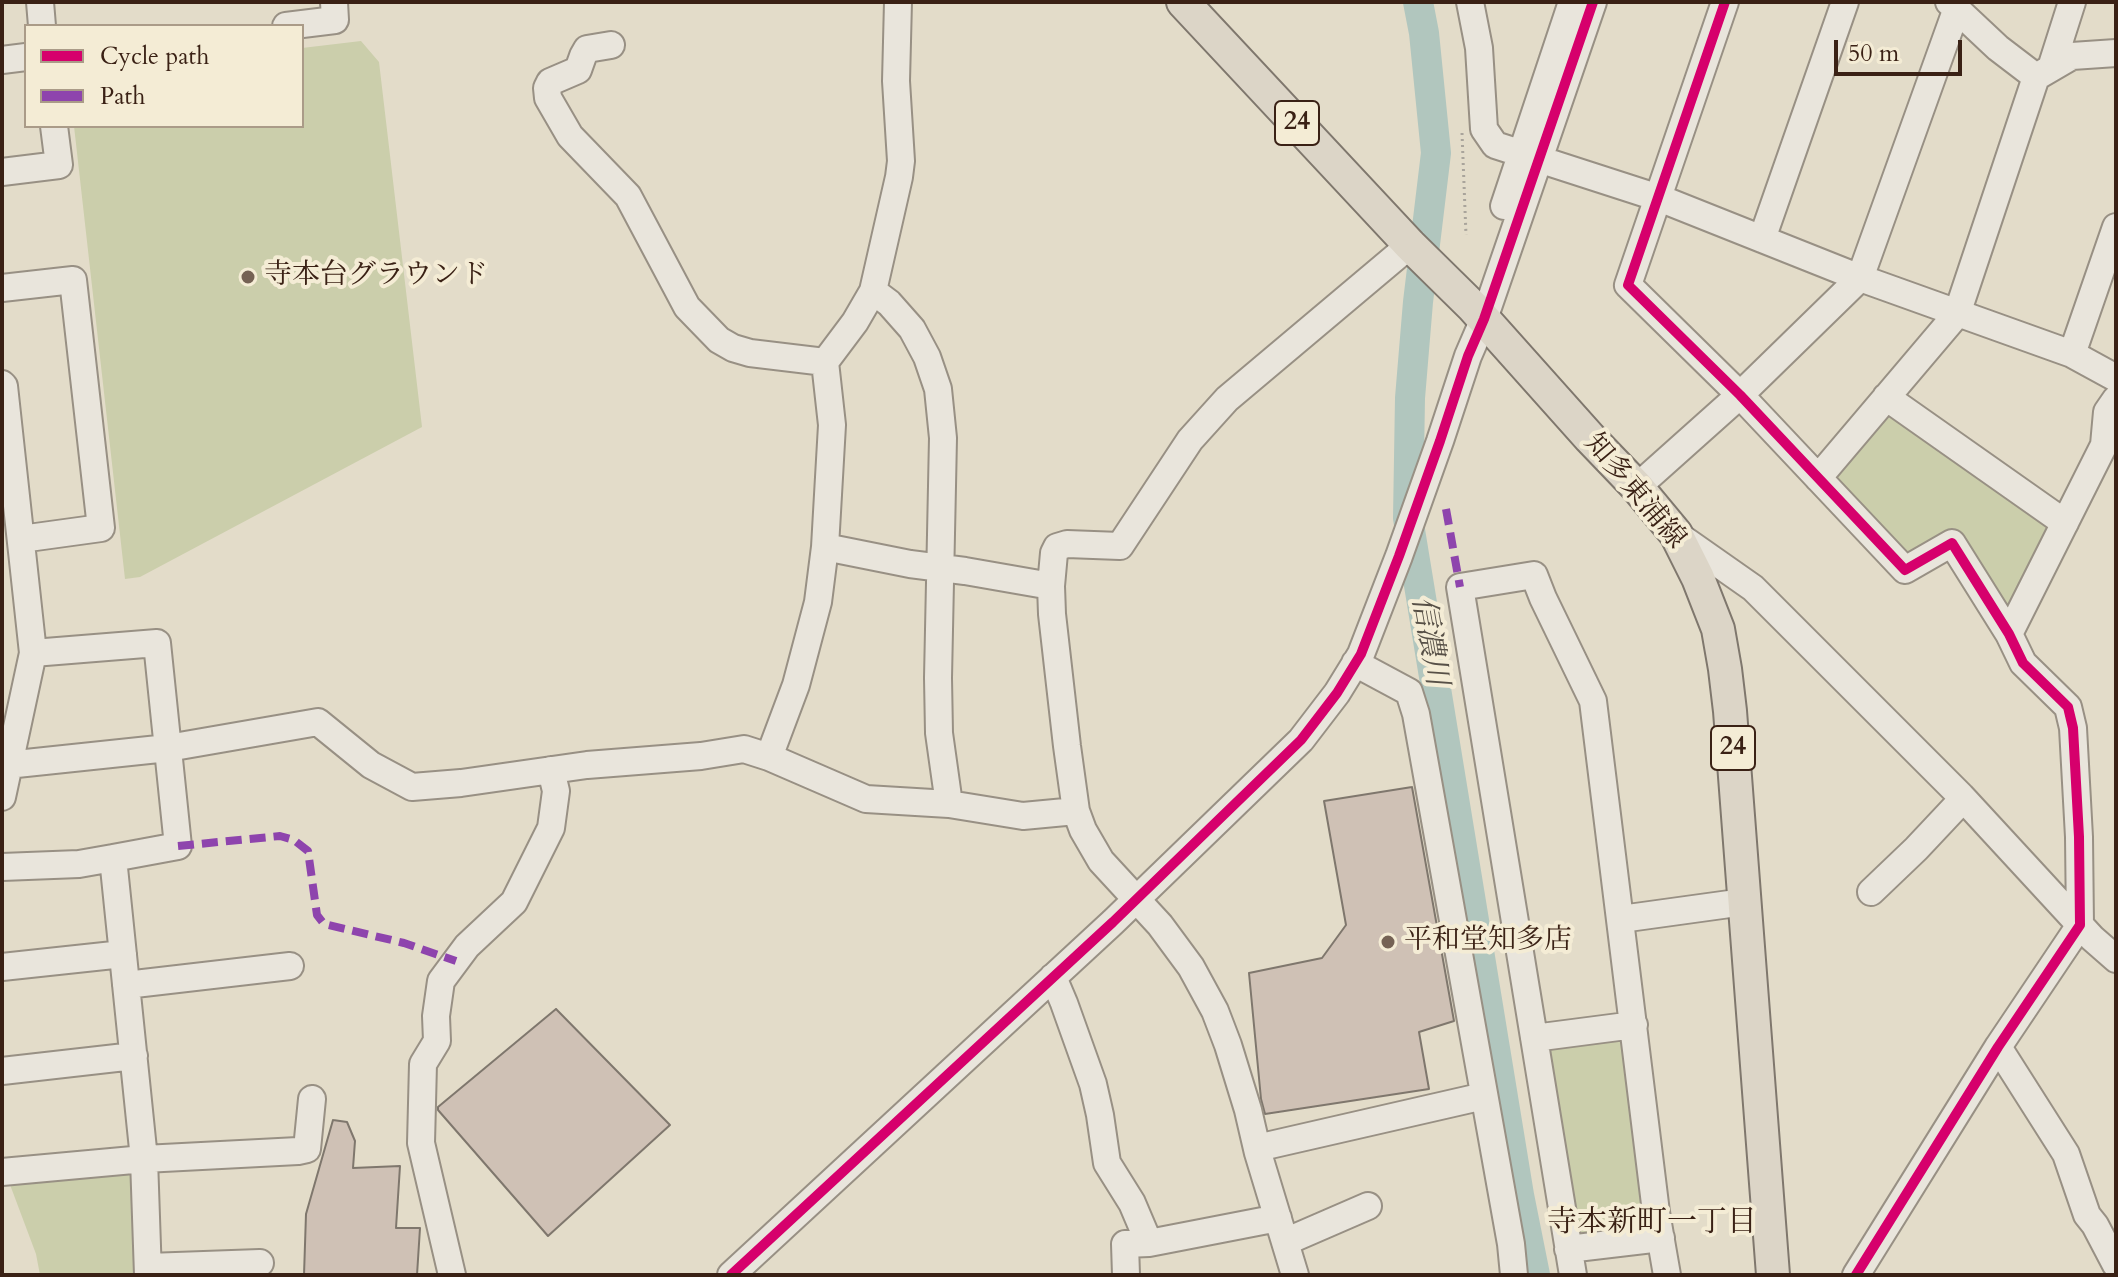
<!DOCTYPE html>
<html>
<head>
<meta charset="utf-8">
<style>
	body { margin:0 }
	#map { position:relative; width:2118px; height:1277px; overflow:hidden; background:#e3dcc9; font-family:Cardo,serif }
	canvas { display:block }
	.frame { position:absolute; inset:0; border:4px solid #3a2115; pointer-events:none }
	.legend { position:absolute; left:24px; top:24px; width:280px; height:104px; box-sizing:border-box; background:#f4ecd5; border:2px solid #aa9b88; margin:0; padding:10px 14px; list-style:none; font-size:24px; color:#3a2115 }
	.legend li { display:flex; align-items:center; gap:16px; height:40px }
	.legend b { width:40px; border:2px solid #aa9b88 }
	.scale { position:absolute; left:1834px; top:40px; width:128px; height:36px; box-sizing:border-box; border:4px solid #3a2115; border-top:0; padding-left:10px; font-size:24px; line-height:28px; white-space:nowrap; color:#3a2115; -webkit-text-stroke:6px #f4ecd5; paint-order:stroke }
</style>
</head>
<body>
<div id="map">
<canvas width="2118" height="1277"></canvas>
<div class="frame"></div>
<ul class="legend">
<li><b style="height:10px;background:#d6006c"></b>Cycle path</li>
<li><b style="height:10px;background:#8e44ad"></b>Path</li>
</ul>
<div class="scale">50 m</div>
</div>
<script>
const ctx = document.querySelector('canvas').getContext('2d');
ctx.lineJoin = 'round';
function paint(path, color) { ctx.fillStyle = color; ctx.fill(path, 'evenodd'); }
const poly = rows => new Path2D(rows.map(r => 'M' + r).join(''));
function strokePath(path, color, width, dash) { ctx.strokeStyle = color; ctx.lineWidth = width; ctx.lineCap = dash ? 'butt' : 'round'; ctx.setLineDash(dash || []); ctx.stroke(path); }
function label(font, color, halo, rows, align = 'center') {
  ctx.font = font + ' Cardo,"Noto Serif JP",serif'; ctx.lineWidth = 8; ctx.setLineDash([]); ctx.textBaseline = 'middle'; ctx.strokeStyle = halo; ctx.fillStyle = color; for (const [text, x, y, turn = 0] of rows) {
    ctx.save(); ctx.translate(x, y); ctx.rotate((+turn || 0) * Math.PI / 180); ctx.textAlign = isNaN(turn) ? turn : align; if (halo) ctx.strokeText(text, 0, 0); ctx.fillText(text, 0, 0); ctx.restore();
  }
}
const green = poly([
	[361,41,379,62,422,427,140,577,125,579,74,126,302,126,302,48],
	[1886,397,2065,523,2009,634,1952,543,1905,570,1818,478],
	[1627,1036,1652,1231,1578,1240,1547,1049],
	[134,1168,140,1275,40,1275,36,1254,9,1182]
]);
const river = poly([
	[1418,2,1424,33,1436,153,1418,302,1410,398,1408,518,1519,1195,1535,1275]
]);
const building = poly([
	[1412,787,1454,1021,1419,1032,1429,1089,1265,1114,1261,1099,1249,973,1322,958,1346,925,1324,801,1412,787],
	[556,1009,670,1125,548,1236,438,1110,438,1107,556,1009],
	[333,1120,347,1122,355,1141,353,1168,400,1166,396,1228,420,1228,417,1275,304,1275,306,1214,333,1120]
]);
const path = poly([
	[1462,133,1466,235]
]);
const minor = poly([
	[40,2,42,26],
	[1470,2,1479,48,1484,129,1495,145,1659,198,1860,278,2072,354,2116,378],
	[1725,2,1628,285,1740,395,1905,570,1952,543,2009,634,2023,663,2068,707,2073,728,2079,837,2080,925,1998,1047,1856,1275],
	[1949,2,1998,48,2036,77],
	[286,26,335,20,334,2],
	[611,45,587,49,583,56,578,70,550,82,547,88,548,98,570,136,628,196,687,307,719,340,733,348,750,353,825,362],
	[2,60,26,57],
	[2051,68,2072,2],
	[2,172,59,165,54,126],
	[1504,206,1572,2],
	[1762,239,1845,2],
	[2,288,73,280,101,528,21,539],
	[873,291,889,303,912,329,927,357,938,389,943,438,938,678,939,733,949,804],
	[2072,354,2116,227],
	[2,384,4,386,33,653,2,797],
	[1886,397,2065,523],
	[1818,478,1957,314,2036,77,2072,56,2116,53],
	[1637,487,1740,395,1860,278,1957,8],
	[1676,534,1753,588,1961,796,2092,938,2116,959],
	[825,547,910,564,965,571,1051,586],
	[2009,634,2104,445,2107,412,2116,399],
	[33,653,157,643,178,846,113,858],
	[1355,663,1409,692,1416,714,1511,1244,1514,1275],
	[769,757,796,685,818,602,825,547,832,425,825,362,855,322,873,291,899,177,901,161,896,81,898,2],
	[2,764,7,765,168,748,318,722,371,765,412,787,461,783,587,765,701,756,744,749,769,757,866,799,949,804,1023,816,1076,811],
	[2,867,79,864,113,858,144,1159,298,1151,307,1149,312,1099],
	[1871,892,1916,849,1963,799],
	[1621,919,1744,902],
	[2,967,123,954],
	[1053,977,1064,1003,1093,1084,1100,1115,1107,1163,1132,1203,1149,1243,1125,1244,1126,1275],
	[126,985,290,966],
	[1534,1038,1634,1025],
	[1998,1047,2066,1154,2087,1215,2095,1225,2116,1265],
	[2,1071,134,1056],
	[1257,1148,1484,1096],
	[2,1172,144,1159,148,1275],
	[1285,1242,1368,1206],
	[1149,1243,1278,1218],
	[1568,1249,1661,1238],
	[148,1267,260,1263],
	[452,1275,421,1143,423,1064,437,1041,436,1016,441,981,467,946,514,902,551,828,556,791,551,770],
	[731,1275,1113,922,1301,740,1337,693,1361,654,1399,556,1440,441,1468,356,1484,319,1593,2],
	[1295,1275,1258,1153,1248,1110,1228,1045,1215,1011,1191,967,1160,925,1101,861,1083,830,1076,811,1067,746,1052,614,1051,586,1054,553,1057,547,1067,544,1120,546,1190,440,1227,399,1410,245],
	[1573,1275,1460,587,1534,575,1543,598,1593,701,1656,1212,1667,1275]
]);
const major = poly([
	[1183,2,1410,245,1473,307,1590,438,1637,487,1676,534,1698,578,1718,629,1725,669,1730,711,1773,1275]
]);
const quiet = poly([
	[1446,509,1460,587],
	[178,846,280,836,294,840,308,851,317,915,324,924,404,943,456,961]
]);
const cycleway = poly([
	[1725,2,1628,285,1740,395,1905,570,1952,543,2009,634,2023,663,2068,707,2073,728,2079,837,2080,925,1998,1047,1856,1275],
	[731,1275,1113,922,1301,740,1337,693,1361,654,1399,556,1440,441,1468,356,1484,319,1593,2]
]);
const markers = [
	[248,277,8,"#756254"],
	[1388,942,8,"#756254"]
];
const shields = [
	[1297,123,44],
	[1733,748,44]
];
const shieldNames = [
	["24",1297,123],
	["24",1733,748]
];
const poiNames = [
	["寺本台グラウンド",264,277],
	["平和堂知多店",1404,942]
];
const streetNames = [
	["知多東浦線",1634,492,50]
];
const waterNames = [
	["信濃川",1428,641,80]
];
const neighbourhoodNames = [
	["寺本新町一丁目",1652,1224]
];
paint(green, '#cbceab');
strokePath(river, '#b1c6be', 30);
paint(building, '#cfc1b5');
strokePath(building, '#7f776d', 2);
strokePath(minor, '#989084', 30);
strokePath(major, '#7f776d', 36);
strokePath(path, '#a9a49b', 3, [2, 4]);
strokePath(minor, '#e9e5dc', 26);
strokePath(major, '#dcd5c7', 32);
strokePath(quiet, '#8e44ad', 8, [16, 8]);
strokePath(cycleway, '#d6006c', 10);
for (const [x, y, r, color] of markers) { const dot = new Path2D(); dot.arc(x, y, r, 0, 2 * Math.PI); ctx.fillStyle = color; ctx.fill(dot); strokePath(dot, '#f4ecd5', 3); }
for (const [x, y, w] of shields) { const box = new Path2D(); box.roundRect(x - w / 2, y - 22, w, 44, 6); ctx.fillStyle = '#f4ecd5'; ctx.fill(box); strokePath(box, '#3a2115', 2); }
label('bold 26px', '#3a2115', null, shieldNames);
label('28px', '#3a2115', '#f4ecd5', poiNames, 'left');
label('28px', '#3a2115', '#f4ecd5', streetNames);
label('italic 30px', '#575047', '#f4ecd5', waterNames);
label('30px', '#3a2115', '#f4ecd5', neighbourhoodNames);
</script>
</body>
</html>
